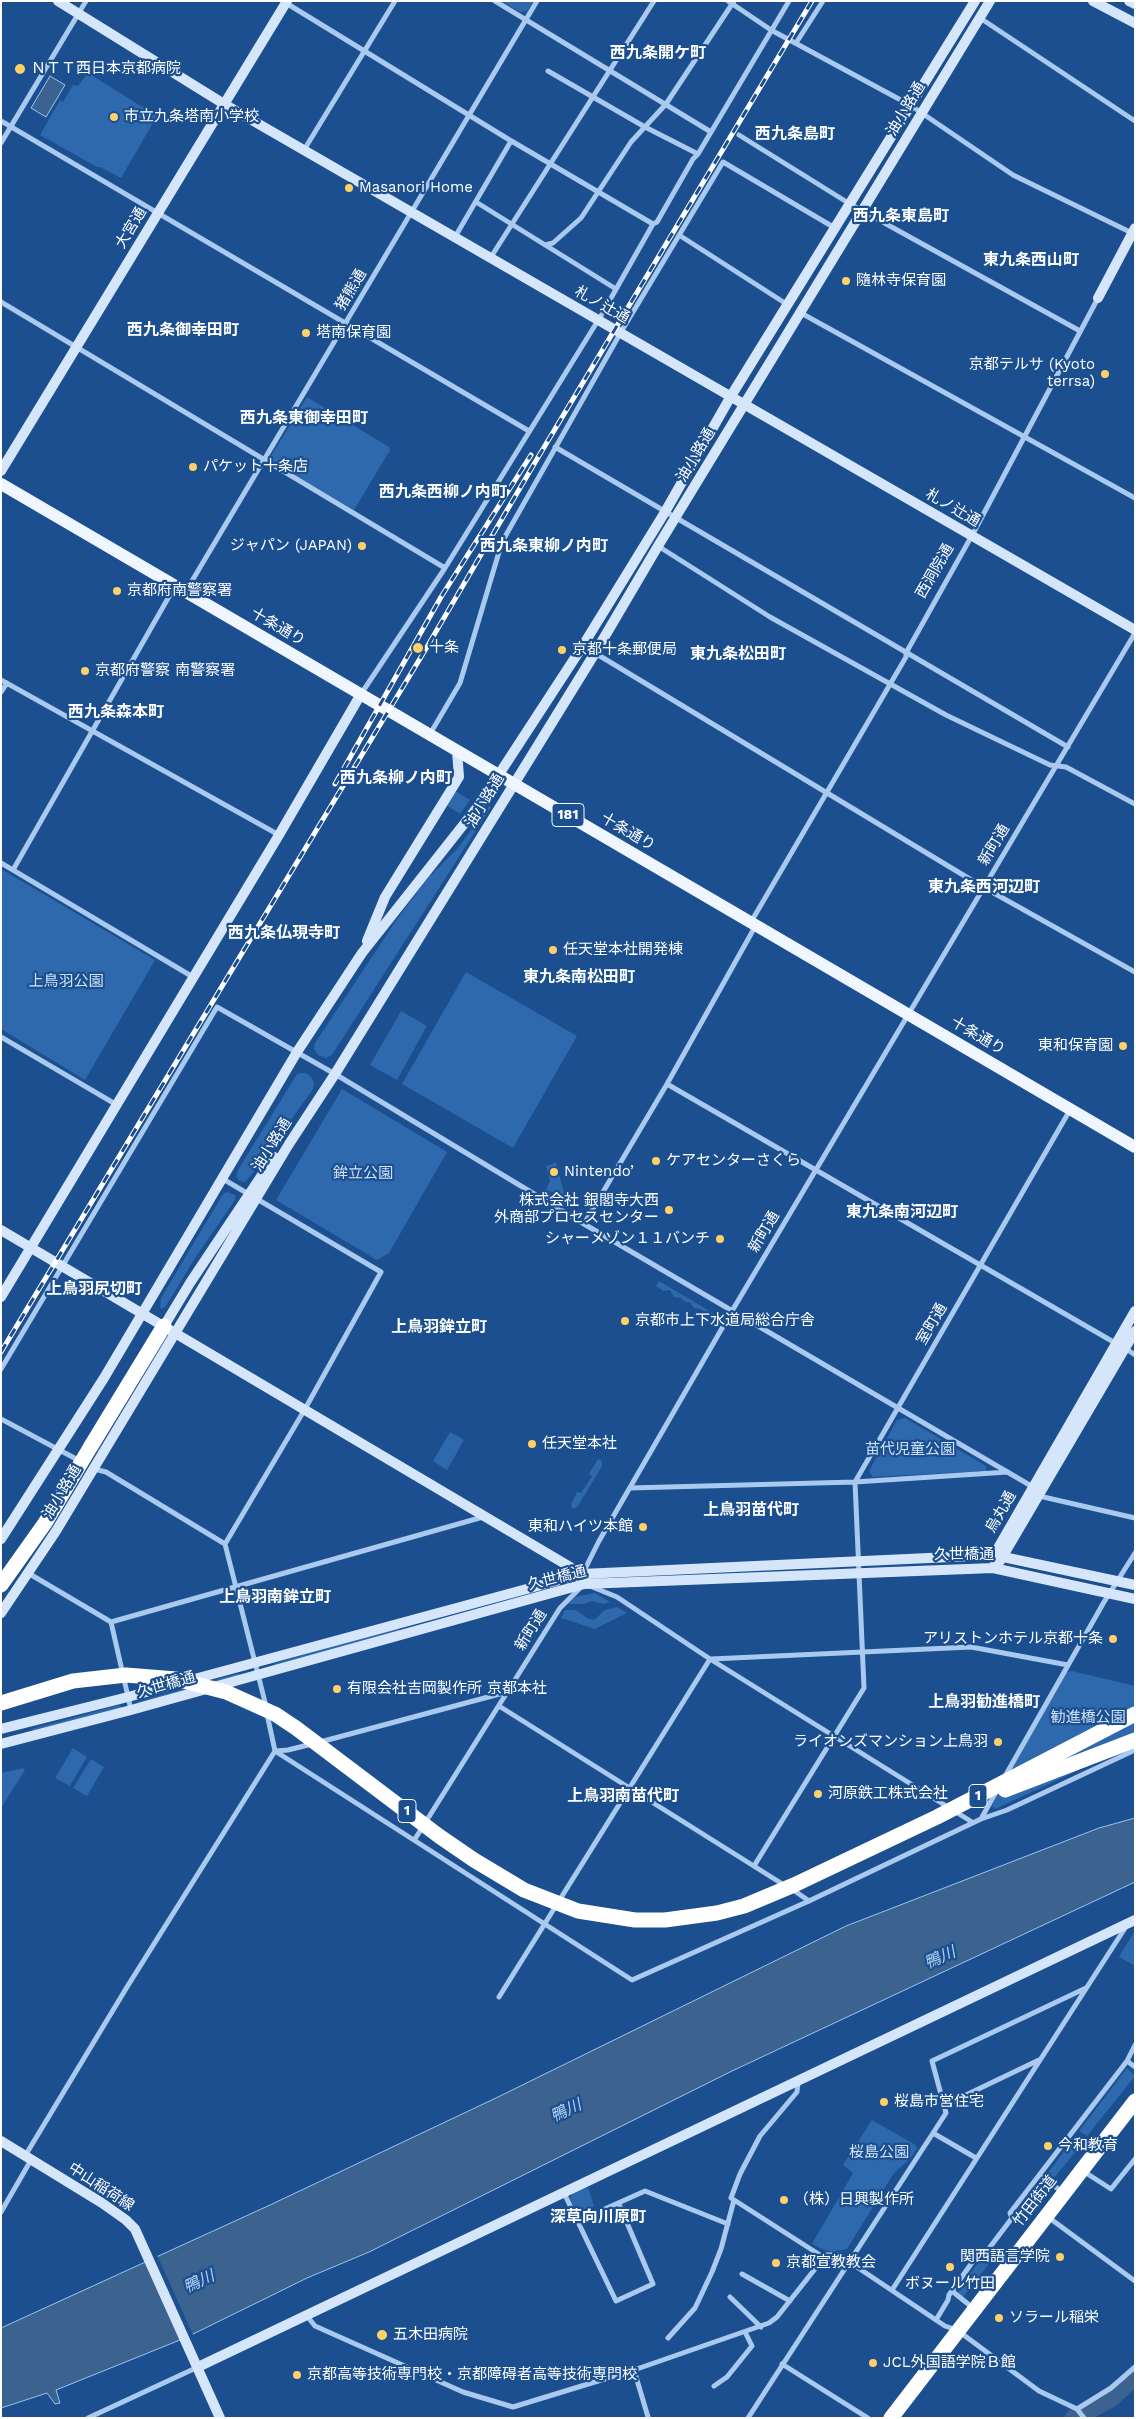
<!DOCTYPE html>
<html>
<head>
<meta charset="utf-8">
<style>
	body { margin:0 }
	#map { position:relative; width:1136px; height:2419px; overflow:hidden; background:#1b4f8f; font-family:"Work Sans",sans-serif }
	canvas { display:block }
	.frame { position:absolute; inset:0; border:2px solid #fff; pointer-events:none }
</style>
</head>
<body>
<div id="map">
<canvas width="1136" height="2419"></canvas>
<div class="frame"></div>
</div>
<script>
const ctx = document.querySelector('canvas').getContext('2d');
ctx.lineJoin = 'round';
function paint(path, color) { ctx.fillStyle = color; ctx.fill(path, 'evenodd'); }
const poly = rows => new Path2D(rows.map(r => 'M' + r).join(''));
function strokePath(path, color, width, dash) { ctx.strokeStyle = color; ctx.lineWidth = width; ctx.lineCap = dash ? 'butt' : 'round'; ctx.setLineDash(dash || []); ctx.stroke(path); }
function label(font, color, halo, rows, align = 'center') {
  ctx.font = font + ' "Work Sans","Noto Sans JP",sans-serif'; ctx.lineWidth = 4.5; ctx.setLineDash([]); ctx.textBaseline = 'middle'; ctx.strokeStyle = halo; ctx.fillStyle = color; for (const [text, x, y, turn = 0] of rows) {
    ctx.save(); ctx.translate(x, y); ctx.rotate((+turn || 0) * Math.PI / 180); ctx.textAlign = isNaN(turn) ? turn : align; if (halo) ctx.strokeText(text, 0, 0); ctx.fillText(text, 0, 0); ctx.restore();
  }
}
const green = poly([
	[502,1,533,1,527,11,520,12],
	[88,73,157,116,121,178,100,167,97,167,40,135,60,100,63,102,73,85,78,86],
	[307,397,389,447,390,450,354,510,272,462,271,456],
	[455,791,470,800,460,814,446,805],
	[489,806,491,807,332,1055,326,1058,318,1055,314,1049,315,1043,397,919,428,878,457,849],
	[1,869,155,960,85,1080,1,1029],
	[466,972,577,1036,513,1148,402,1084],
	[401,1011,427,1026,397,1080,370,1065],
	[301,1073,306,1073,312,1078,314,1084,313,1089,252,1174,245,1182,239,1181,236,1176,238,1170,297,1074],
	[342,1089,447,1152,389,1253,377,1260,276,1200],
	[556,1163,565,1196,564,1196,546,1190,550,1181,546,1166],
	[227,1192,235,1195,235,1200,195,1258,166,1306,162,1309,160,1308,161,1298,223,1194],
	[659,1281,718,1316,708,1316,700,1309,694,1308,690,1302,685,1302,681,1298,674,1297,670,1290,663,1291,656,1286],
	[905,1418,986,1466,986,1471,873,1477,869,1471,897,1420],
	[450,1432,464,1440,447,1470,433,1461],
	[598,1459,602,1461,602,1466,578,1506,573,1509,571,1504,577,1492,581,1493,592,1476,589,1474],
	[595,1593,610,1602,604,1604,592,1601,584,1604,568,1604,575,1597],
	[617,1607,627,1613,595,1629,561,1618,565,1610,576,1610,587,1618,594,1620,605,1610],
	[398,1627,399,1631,275,1665,273,1664],
	[1072,1671,1135,1686,1135,1744,995,1809,992,1806,1065,1673],
	[239,1673,241,1676,139,1703,137,1702],
	[120,1705,122,1708,33,1730,31,1729],
	[73,1748,87,1757,70,1786,55,1778],
	[91,1759,104,1767,87,1796,73,1788],
	[23,1768,25,1770,1,1808,1,1773],
	[1135,1930,1135,1966,1119,1957],
	[1127,2068,1135,2076,1087,2136,1079,2131],
	[872,2120,914,2144,917,2148,910,2159,894,2173,847,2249,831,2252,822,2249,812,2244,853,2173,843,2165],
	[1074,2138,1082,2144,1053,2179,1047,2174],
	[1040,2180,1048,2187,1023,2219,1019,2218,1015,2214],
	[588,2187,594,2206,583,2214,576,2211,570,2198,574,2192],
	[986,2259,989,2261,988,2265,963,2297,958,2292,960,2288,979,2261]
]);
const water = poly([
	[50,76,65,85,46,117,31,108,50,76],
	[1135,1818,1135,1882,732,2071,369,2252,307,2278,185,2338,56,2390,60,2403,55,2404,47,2393,1,2408,1,2328,270,2205,498,2097,846,1926,1099,1828,1135,1818]
]);
const pier = poly([
	[157,2255,194,2337,182,2342,145,2260]
]);
const river = poly([
	[1074,2418,1110,2399,1135,2377]
]);
const street = poly([
	[495,1,711,132],
	[728,1,771,30,910,105,1013,175,1132,233],
	[286,3,508,139,653,224],
	[980,18,1135,121],
	[796,43,823,1],
	[548,71,645,127,698,154],
	[1,121,529,431],
	[739,135,850,204,1080,331],
	[1,143,86,1],
	[304,150,395,1],
	[476,202,616,289],
	[679,235,788,305],
	[455,237,511,141],
	[545,245,553,243,581,218,631,142,666,104,734,1],
	[491,257,654,1],
	[1,302,445,568],
	[801,313,1135,498],
	[555,447,1068,747],
	[658,546,770,617,946,715,1050,765,1066,767,1135,804],
	[186,591,537,1],
	[595,653,983,887,1135,972],
	[1,680,279,835],
	[1,692,7,683],
	[361,694,445,568,602,314,653,224,657,222,693,159,698,154,789,1],
	[430,734,460,683,502,542,621,332,723,162,835,228],
	[1,863,193,977],
	[13,870,175,586],
	[751,922,906,657,906,653,975,530,1098,298],
	[1,1037,117,1105],
	[667,1084,1117,1344],
	[223,1179,381,1272,305,1409,225,1544,266,1706],
	[584,1224,667,1084,756,925],
	[1125,1348,1135,1355],
	[1,1369,217,1007,335,1074,584,1224,1033,1487],
	[1,1419,80,1461],
	[94,1469,106,1472,225,1544],
	[630,1488,855,1482,1008,1472],
	[1039,1496,1135,1518],
	[28,1573,111,1622,131,1710],
	[582,1575,599,1541,732,1311,1135,633],
	[590,1586,617,1597,710,1659,972,1822],
	[111,1622,483,1517],
	[711,1659,971,1647,1068,1665],
	[499,1706,784,1885],
	[320,1742,507,1692],
	[275,1751,632,1980,809,1901,981,1819,996,1792],
	[276,1751,288,1750,312,1744],
	[1004,1778,1104,1602,1135,1553],
	[981,1819,1007,1810,1135,1750],
	[415,1839,560,1608,581,1587],
	[754,1866,864,1688,855,1482,1070,1110],
	[792,1889,809,1901],
	[499,1997,710,1659],
	[1127,2061,1135,2067],
	[798,2082,797,2092,760,2136,740,2174,731,2198,820,2255,839,2255,945,2326,957,2330,1039,2391,1077,2409,1084,2418],
	[945,2105,1039,2060],
	[933,2133,976,2158],
	[25,2156,127,1987,275,1751,267,1714],
	[1083,2171,1111,2189,1135,2159],
	[1040,2174,1063,2193],
	[564,2193,616,2301,653,2284,619,2204],
	[1,2212,31,2160],
	[1048,2217,1135,2281],
	[578,2221,645,2191,728,2224],
	[742,2274,790,2301],
	[892,2290,1127,1925],
	[952,2291,973,2308],
	[730,2297,761,2327],
	[307,2316,315,2326,463,2392,513,2407,634,2370,769,2323,777,2317,826,2255],
	[936,2320,948,2300,949,2295,976,2257,984,2255,1012,2218,1010,2213,1127,2061,1135,2045],
	[668,2338,695,2308,712,2272,721,2249,734,2200],
	[782,2364,868,2418],
	[634,2370,648,2417],
	[714,2386,727,2377,752,2346,745,2332],
	[1077,2409,1111,2388,1135,2367],
	[88,2418,198,2367],
	[748,2418,946,2113,932,2061,1086,1988]
]);
const secondary = poly([
	[58,1,224,104,1135,630],
	[1093,1,1135,23],
	[1129,1,1135,4],
	[1098,298,1135,228],
	[1,471,287,1],
	[367,941,385,897,459,777,457,751],
	[1,1230,582,1574],
	[1,1297,279,835,361,694],
	[164,1326,190,1283,274,1157],
	[1,1539,104,1378,297,1052,362,953,479,805,582,647,665,512,731,396,975,1],
	[994,1560,994,1555,1135,1311],
	[1000,1561,1135,1331],
	[1,1613,56,1531,289,1144,335,1074,595,653,658,546,990,1],
	[1,1729,128,1697,582,1574,994,1555,1135,1585],
	[1,1744,131,1710,584,1584,993,1568,1135,1599],
	[1,2141,102,2203,126,2220,135,2229,220,2418],
	[198,2367,1135,1920]
]);
const primary = poly([
	[1,484,1135,1147]
]);
const highway = poly([
	[91,1446,164,1326],
	[1005,1790,1135,1740],
	[891,2418,1135,2101]
]);
const rail = poly([
	[335,784,441,597,531,455],
	[1,1352,424,652,537,459,812,1]
]);
const highwayBridge = poly([
	[1,1585,45,1523,91,1446],
	[1,1703,73,1681,126,1675,176,1679,226,1692,275,1714,296,1728,439,1836,474,1860,524,1890,578,1911,635,1920,665,1920,717,1913,744,1906,794,1885,937,1817,1135,1714]
]);
const markers = [
	[20,69,6,"#ffd166"],
	[114,117,5,"#ffd166"],
	[349,188,5,"#ffd166"],
	[846,281,5,"#ffd166"],
	[306,333,5,"#ffd166"],
	[1105,374,5,"#ffd166"],
	[193,467,5,"#ffd166"],
	[362,546,5,"#ffd166"],
	[117,591,5,"#ffd166"],
	[418,648,6,"#ffd166"],
	[562,650,5,"#ffd166"],
	[85,671,5,"#ffd166"],
	[553,950,5,"#ffd166"],
	[1123,1046,5,"#ffd166"],
	[656,1161,5,"#ffd166"],
	[554,1172,5,"#ffd166"],
	[669,1210,5,"#ffd166"],
	[720,1239,5,"#ffd166"],
	[625,1321,5,"#ffd166"],
	[532,1444,5,"#ffd166"],
	[643,1527,5,"#ffd166"],
	[1113,1639,5,"#ffd166"],
	[337,1689,5,"#ffd166"],
	[998,1742,5,"#ffd166"],
	[818,1794,5,"#ffd166"],
	[884,2102,5,"#ffd166"],
	[1048,2146,5,"#ffd166"],
	[784,2200,5,"#ffd166"],
	[1060,2257,5,"#ffd166"],
	[776,2263,5,"#ffd166"],
	[950,2267,5,"#ffd166"],
	[999,2318,5,"#ffd166"],
	[382,2335,6,"#ffd166"],
	[873,2363,5,"#ffd166"],
	[297,2375,5,"#ffd166"]
];
const shields = [
	[568,815,32],
	[978,1796,18],
	[407,1811,18]
];
const shieldNames = [
	["181",568,815],
	["1",978,1796],
	["1",407,1811]
];
const poiNames = [
	["ＮＴＴ西日本京都病院",31,69],
	["市立九条塔南小学校",124,117],
	["Masanori Home",359,188],
	["隨林寺保育園",856,281],
	["塔南保育園",316,333],
	["京都テルサ (Kyoto",1095,365,"right"],
	["terrsa)",1095,382,"right"],
	["パケット十条店",203,467],
	["ジャパン (JAPAN)",352,546,"right"],
	["京都府南警察署",127,591],
	["十条",429,648],
	["京都十条郵便局",572,650],
	["京都府警察 南警察署",95,671],
	["任天堂本社開発棟",563,950],
	["東和保育園",1113,1046,"right"],
	["ケアセンターさくら",666,1161],
	["Nintendo’",564,1172],
	["株式会社 銀閣寺大西",659,1201,"right"],
	["外商部プロセスセンター",659,1218,"right"],
	["シャーメゾン１１バンチ",710,1239,"right"],
	["京都市上下水道局総合庁舎",635,1321],
	["任天堂本社",542,1444],
	["東和ハイツ本館",633,1527,"right"],
	["アリストンホテル京都十条",1103,1639,"right"],
	["有限会社吉岡製作所 京都本社",347,1689],
	["ライオンズマンション上鳥羽",988,1742,"right"],
	["河原鉄工株式会社",828,1794],
	["桜島市営住宅",894,2102],
	["今和教育",1058,2146],
	["（株）日興製作所",794,2200],
	["関西語言学院",1050,2257,"right"],
	["京都宣教教会",786,2263],
	["ボヌール竹田",950,2284,"center"],
	["ソラール稲栄",1009,2318],
	["五木田病院",393,2335],
	["JCL外国語学院Ｂ館",883,2363],
	["京都高等技術専門校・京都障碍者高等技術専門校",307,2375]
];
const streetNames = [
	["油小路通",906,109,-59],
	["大宮通",131,228,-59],
	["猪熊通",351,290,-59],
	["札ノ辻通",602,305,29],
	["油小路通",696,455,-59],
	["札ノ辻通",953,508,30],
	["西洞院通",935,571,-60],
	["十条通り",278,627,30],
	["油小路通",485,801,-59],
	["十条通り",628,832,30],
	["新町通",994,845,-59],
	["十条通り",978,1036,30],
	["油小路通",272,1145,-58],
	["新町通",764,1232,-59],
	["室町通",932,1324,-60],
	["油小路通",62,1492,-59],
	["烏丸通",1001,1512,-60],
	["久世橋通",964,1555],
	["久世橋通",557,1578,-14],
	["新町通",531,1630,-58],
	["久世橋通",166,1685,-16],
	["中山稲荷線",101,2187,33],
	["竹田街道",1035,2201,-52]
];
const parkNames = [
	["上鳥羽公園",66,982],
	["鉾立公園",363,1174],
	["苗代児童公園",910,1450],
	["勧進橋公園",1088,1718],
	["桜島公園",879,2153]
];
const neighbourhoodNames = [
	["西九条開ケ町",658,53],
	["西九条島町",795,134],
	["西九条東島町",901,216],
	["東九条西山町",1031,260],
	["西九条御幸田町",183,330],
	["西九条東御幸田町",304,418],
	["西九条西柳ノ内町",443,492],
	["西九条東柳ノ内町",544,546],
	["東九条松田町",738,654],
	["西九条森本町",116,712],
	["西九条柳ノ内町",396,778],
	["東九条西河辺町",984,887],
	["西九条仏現寺町",284,933],
	["東九条南松田町",579,977],
	["東九条南河辺町",902,1212],
	["上鳥羽尻切町",94,1289],
	["上鳥羽鉾立町",439,1327],
	["上鳥羽苗代町",751,1510],
	["上鳥羽南鉾立町",275,1597],
	["上鳥羽勧進橋町",984,1702],
	["上鳥羽南苗代町",623,1796],
	["深草向川原町",598,2217]
];
const waterNames = [
	["鴨川",940,1958,-24],
	["鴨川",566,2111,-25],
	["鴨川",199,2282,-25]
];
paint(green, '#2e69ad');
paint(water, '#3c6290');
strokePath(water, '#9cc4f0', 1);
paint(pier, '#1b4f8f');
strokePath(river, '#3c6290', 18);
strokePath(street, '#a9c9ee', 5);
strokePath(secondary, '#d6e6fa', 10);
strokePath(primary, '#f0f6ff', 12);
strokePath(highway, '#fff', 15);
strokePath(rail, '#fff', 5);
strokePath(rail, '#1b4f8f', 3, [9]);
strokePath(highwayBridge, '#fff', 15);
for (const [x, y, r, color] of markers) { const dot = new Path2D(); dot.arc(x, y, r, 0, 2 * Math.PI); ctx.fillStyle = color; ctx.fill(dot); strokePath(dot, '#1b4f8f', 2); }
for (const [x, y, w] of shields) { const box = new Path2D(); box.roundRect(x - w / 2, y - 11.5, w, 23, 4); ctx.fillStyle = '#1b4f8f'; ctx.fill(box); strokePath(box, '#fff', 1); }
label('bold 14px', '#fff', null, shieldNames);
label('15px', '#fff', '#1b4f8f', poiNames, 'left');
label('15px', '#fff', '#1b4f8f', streetNames);
label('15px', '#cfe3fa', '#1b4f8f', parkNames);
label('bold 16px', '#fff', '#1b4f8f', neighbourhoodNames);
label('italic 16px', '#b5d3f5', '#1b4f8f', waterNames);
</script>
</body>
</html>
